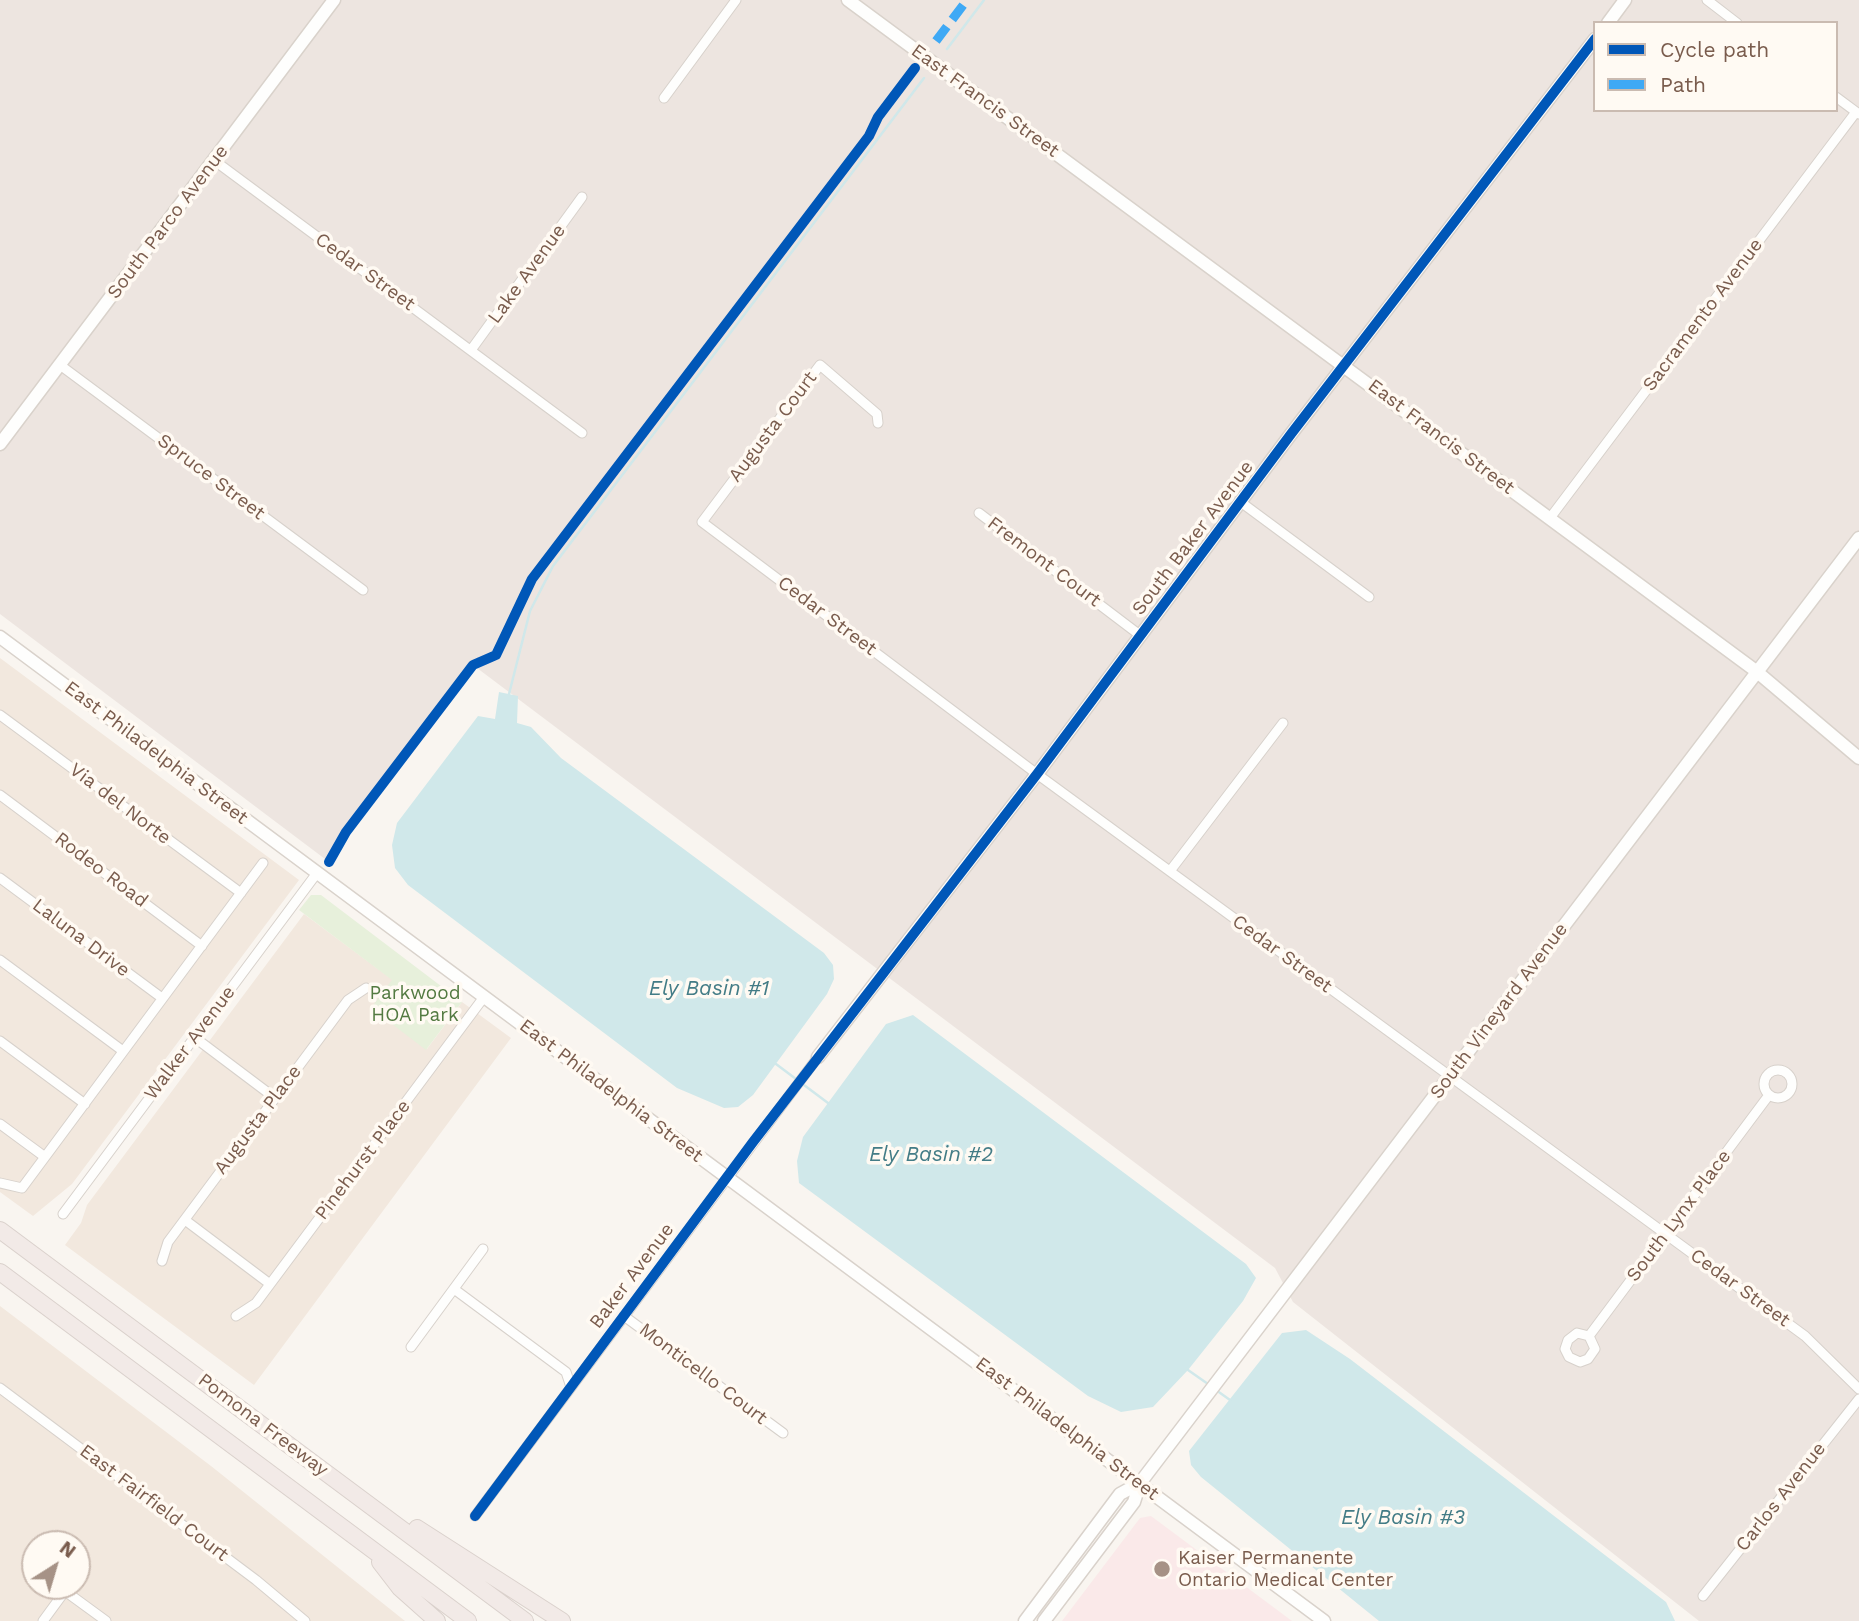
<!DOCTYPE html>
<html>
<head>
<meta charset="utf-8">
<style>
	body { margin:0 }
	#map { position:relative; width:1859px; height:1621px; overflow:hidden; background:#f9f5f0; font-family:"Work Sans",sans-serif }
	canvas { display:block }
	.legend { position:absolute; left:1593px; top:21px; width:245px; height:91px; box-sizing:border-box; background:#fffaf3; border:2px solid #cabbb1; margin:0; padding:9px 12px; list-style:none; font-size:21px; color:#7a5c4d }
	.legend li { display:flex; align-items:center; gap:14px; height:35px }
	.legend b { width:35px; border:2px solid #cabbb1 }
	.north { position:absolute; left:21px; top:1530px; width:70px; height:70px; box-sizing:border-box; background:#fffaf3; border:2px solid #cabbb1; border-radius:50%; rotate:37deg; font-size:19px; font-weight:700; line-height:28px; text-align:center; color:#7a5c4d }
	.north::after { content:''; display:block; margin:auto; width:24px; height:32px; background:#a69286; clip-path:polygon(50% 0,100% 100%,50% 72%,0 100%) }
</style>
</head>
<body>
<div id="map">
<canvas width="1859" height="1621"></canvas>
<ul class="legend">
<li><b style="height:9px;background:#0057b8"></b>Cycle path</li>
<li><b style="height:9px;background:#3fa9f5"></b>Path</li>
</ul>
<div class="north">N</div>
</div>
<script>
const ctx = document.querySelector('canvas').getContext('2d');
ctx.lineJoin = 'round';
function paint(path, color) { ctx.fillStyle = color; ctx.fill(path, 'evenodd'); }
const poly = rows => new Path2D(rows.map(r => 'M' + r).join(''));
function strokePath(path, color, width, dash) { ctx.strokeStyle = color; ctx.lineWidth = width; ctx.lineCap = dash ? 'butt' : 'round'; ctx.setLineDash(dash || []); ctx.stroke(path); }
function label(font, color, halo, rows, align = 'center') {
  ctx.font = font + ' "Work Sans",sans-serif'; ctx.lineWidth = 7; ctx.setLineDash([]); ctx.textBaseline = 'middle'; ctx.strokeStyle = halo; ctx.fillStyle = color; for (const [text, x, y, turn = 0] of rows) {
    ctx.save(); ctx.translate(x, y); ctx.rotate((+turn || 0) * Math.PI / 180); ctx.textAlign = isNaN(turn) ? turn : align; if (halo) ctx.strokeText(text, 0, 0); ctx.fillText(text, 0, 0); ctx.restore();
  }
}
const residential = poly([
	[0,658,299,880,72,1184,33,1216,0,1192],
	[304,914,393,980,427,1049,462,1002,511,1038,254,1385,65,1245,81,1223,87,1205],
	[0,1306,211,1466,405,1621,0,1621],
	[35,1544,77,1544,77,1586,35,1586]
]);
const industrial = poly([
	[0,0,1859,0,1859,1621,1699,1621,1293,1302,1275,1268,473,665,329,862,0,614],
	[1595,23,1836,23,1836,110,1595,110]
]);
const medical = poly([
	[1151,1516,1292,1621,1062,1621,1140,1518]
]);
const green = poly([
	[311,895,321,895,462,1002,426,1050,371,1008,392,980,299,910]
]);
const water = poly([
	[499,692,518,696,517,723,531,727,561,758,824,953,833,965,834,979,827,994,753,1095,738,1107,724,1108,677,1088,408,885,395,868,392,845,397,823,478,716,495,719],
	[913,1015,1246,1264,1256,1278,1243,1301,1188,1370,1153,1407,1121,1412,1088,1396,799,1183,797,1161,803,1137,886,1024],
	[1306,1330,1350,1359,1666,1602,1675,1621,1379,1621,1201,1477,1191,1465,1189,1451,1282,1333]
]);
const stream = poly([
	[947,49,984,0],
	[509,694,530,611,553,566,924,78],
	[776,1064,828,1103],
	[1188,1370,1208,1384],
	[1216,1390,1230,1400]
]);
const street = poly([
	[1707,0,1737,23],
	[1836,97,1859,114],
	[664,98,736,0],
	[215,161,582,433],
	[471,350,582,197],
	[60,365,363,590],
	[878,423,877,414,820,365,702,522,1037,774,1805,1336,1859,1389],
	[1242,503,1369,597],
	[979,513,1141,636],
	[1550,518,1856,112],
	[0,715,241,893],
	[0,795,202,946],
	[1170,871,1283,723],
	[0,878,162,998],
	[0,960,123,1051],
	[194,1037,275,1098],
	[0,1041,85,1104],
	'1764 1084a14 14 0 1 1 28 0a14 14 0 1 1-28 0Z',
	[0,1124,45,1157],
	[0,1183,22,1188,263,863],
	[63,1214,317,873],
	[185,1220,270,1284],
	[162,1261,168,1242,348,1000,366,988],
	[454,1289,566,1372,571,1387],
	[236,1316,256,1303,484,997],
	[624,1316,783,1433],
	[1589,1336,1595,1349,1588,1359,1580,1362,1569,1357,1565,1349,1568,1340,1577,1333,1589,1336,1769,1095],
	[411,1347,483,1249],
	[0,1388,256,1580,305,1621],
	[475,1516,818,1057],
	[1703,1596,1859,1399],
	[43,1621,65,1591,106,1621]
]);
const secondary = poly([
	[848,0,1756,671,1859,758],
	[1608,23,1625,0],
	[0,444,334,0],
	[0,637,1324,1621],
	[818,1057,1037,774,1291,434,1595,39],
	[1025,1621,1120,1494,1140,1483],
	[1044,1621,1134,1502,1140,1483,1859,538]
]);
const highway = poly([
	[0,1230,525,1621],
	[0,1272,468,1621],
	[417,1528,562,1621],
	[380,1562,400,1588,437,1621]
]);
const quiet = poly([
	[936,41,967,0]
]);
const cycleway = poly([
	[329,862,346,832,473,665,496,655,532,579,869,136,878,117,915,68],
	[475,1516,753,1142,1037,774,1291,434,1595,39]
]);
const markers = [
	[1162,1569,9,"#a69286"]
];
const streetNames = [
	["East Francis Street",985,101,36],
	["South Parco Avenue",168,222,-53],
	["Cedar Street",365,272,36],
	["Lake Avenue",527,274,-54],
	["Sacramento Avenue",1703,315,-53],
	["Augusta Court",773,427,-53],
	["East Francis Street",1441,437,37],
	["Spruce Street",211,477,37],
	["South Baker Avenue",1193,538,-53],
	["Fremont Court",1044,562,37],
	["Cedar Street",827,616,37],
	["East Philadelphia Street",156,753,37],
	["Via del Norte",120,804,37],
	["Rodeo Road",101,870,37],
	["Laluna Drive",81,938,37],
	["Cedar Street",1282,954,36],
	["South Vineyard Avenue",1499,1011,-53],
	["Walker Avenue",190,1043,-53],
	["East Philadelphia Street",611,1091,37],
	["Augusta Place",258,1120,-53],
	["Pinehurst Place",363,1160,-53],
	["South Lynx Place",1679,1216,-53],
	["Baker Avenue",632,1276,-53],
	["Cedar Street",1740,1288,36],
	["Monticello Court",703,1374,37],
	["Pomona Freeway",263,1425,37],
	["East Philadelphia Street",1067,1429,37],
	["Carlos Avenue",1781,1497,-52],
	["East Fairfield Court",154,1503,37]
];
const parkNames = [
	["Parkwood",415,993],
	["HOA Park",415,1015]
];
const poiNames = [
	["Kaiser Permanente",1178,1558],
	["Ontario Medical Center",1178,1580]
];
const waterNames = [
	["Ely Basin #1",709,989],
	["Ely Basin #2",931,1155],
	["Ely Basin #3",1403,1518]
];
paint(residential, '#f2e8de');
paint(industrial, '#ede5e0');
paint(medical, '#fae9e9');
paint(green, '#e7f0db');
paint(water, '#d0e8ea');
strokePath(stream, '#d0e8ea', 2.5);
strokePath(street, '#d7d1cb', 11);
strokePath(secondary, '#d9d2cb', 15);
strokePath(highway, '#dad1cc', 18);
strokePath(street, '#fefefd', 9);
strokePath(secondary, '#fefefd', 12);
strokePath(highway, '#f2eae7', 16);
strokePath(quiet, '#3fa9f5', 9, [18, 9]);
strokePath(cycleway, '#0057b8', 10);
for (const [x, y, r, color] of markers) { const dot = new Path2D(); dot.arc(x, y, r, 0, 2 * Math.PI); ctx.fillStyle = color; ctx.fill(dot); strokePath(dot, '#fffaf3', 2.5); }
label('19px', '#7a5c4d', '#fffaf3', streetNames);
label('19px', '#537a41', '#fffaf3', parkNames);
label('19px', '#7a5c4d', '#fffaf3', poiNames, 'left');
label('italic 21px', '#437c86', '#fffaf3', waterNames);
</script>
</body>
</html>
